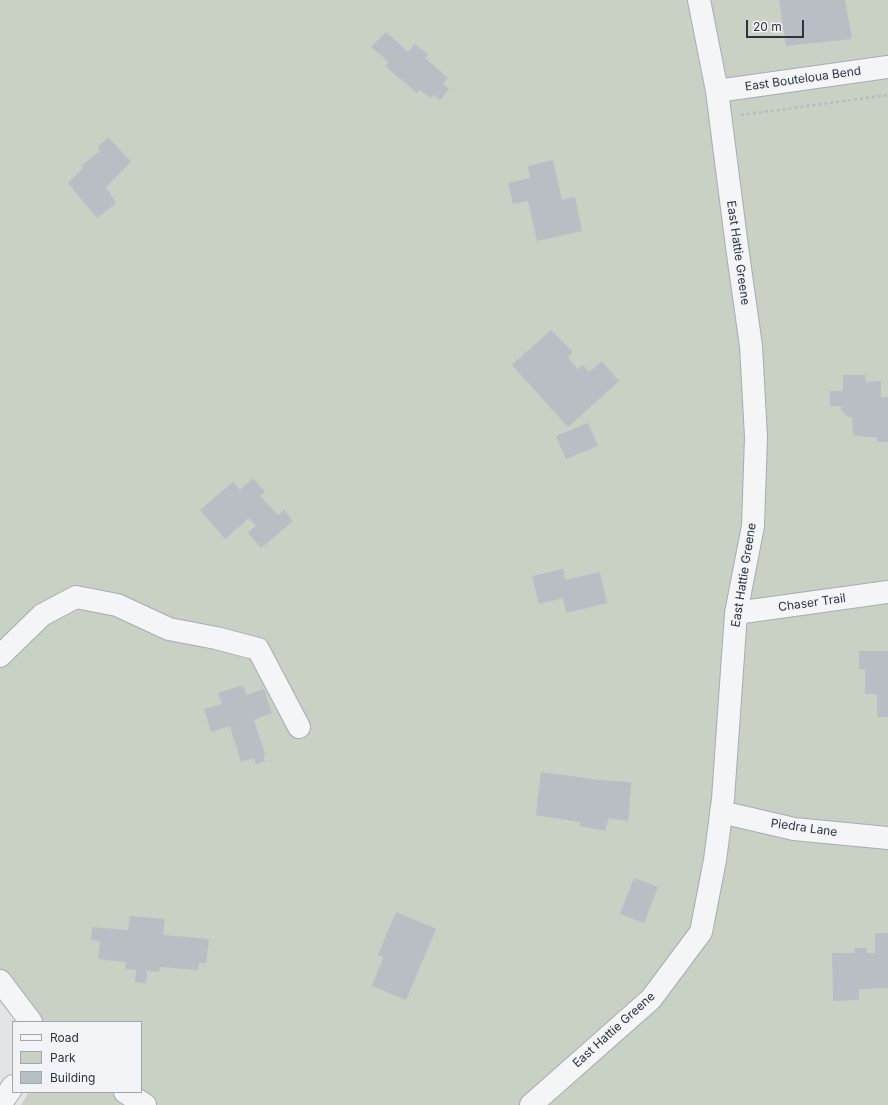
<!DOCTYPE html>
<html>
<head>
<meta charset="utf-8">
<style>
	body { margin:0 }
	#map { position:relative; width:888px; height:1105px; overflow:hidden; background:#e1e5e8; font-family:Inter,sans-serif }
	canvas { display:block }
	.legend { position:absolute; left:12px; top:1021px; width:130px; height:72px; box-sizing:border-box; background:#f1f3f6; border:1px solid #a2a7ac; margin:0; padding:5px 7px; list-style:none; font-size:12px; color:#2b343e }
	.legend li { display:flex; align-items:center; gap:8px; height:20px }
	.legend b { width:20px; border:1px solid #a2a7ac }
	.scale { position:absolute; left:746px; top:20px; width:58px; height:18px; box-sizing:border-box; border:2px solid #2b343e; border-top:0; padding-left:5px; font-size:12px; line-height:14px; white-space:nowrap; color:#2b343e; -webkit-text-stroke:3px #f1f3f6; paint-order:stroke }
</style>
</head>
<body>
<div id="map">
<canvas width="888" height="1105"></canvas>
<ul class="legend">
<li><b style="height:5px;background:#f4f5f7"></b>Road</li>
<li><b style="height:11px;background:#c8d1c3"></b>Park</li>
<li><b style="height:11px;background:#b9bec4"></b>Building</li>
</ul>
<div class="scale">20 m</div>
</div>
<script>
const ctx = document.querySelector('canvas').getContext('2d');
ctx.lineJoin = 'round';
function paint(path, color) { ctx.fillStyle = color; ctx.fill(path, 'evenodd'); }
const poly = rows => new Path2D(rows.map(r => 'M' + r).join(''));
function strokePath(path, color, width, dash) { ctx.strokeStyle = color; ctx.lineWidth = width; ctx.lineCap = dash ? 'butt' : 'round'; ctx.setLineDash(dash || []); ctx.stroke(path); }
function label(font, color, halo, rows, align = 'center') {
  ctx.font = font + ' Inter,sans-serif'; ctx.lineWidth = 3; ctx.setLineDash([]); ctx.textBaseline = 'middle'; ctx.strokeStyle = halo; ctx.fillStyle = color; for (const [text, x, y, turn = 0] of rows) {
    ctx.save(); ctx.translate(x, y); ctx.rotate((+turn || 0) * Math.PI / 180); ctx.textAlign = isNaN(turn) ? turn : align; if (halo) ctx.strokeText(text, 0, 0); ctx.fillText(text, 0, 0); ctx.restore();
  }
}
const green = poly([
	[0,0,888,0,888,1105,21,1105,29,1092,141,1092,141,1022,37,1022,0,985]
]);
const building = poly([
	[779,0,845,0,852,39,786,46],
	[386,32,408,52,415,44,428,55,425,58,448,78,443,84,449,89,440,100,434,95,431,98,420,90,417,93,385,66,389,62,371,47],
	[108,137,131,162,106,187,116,203,97,218,68,183,83,168,81,166,100,151,98,147],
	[553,160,562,200,575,197,582,231,537,241,528,201,513,204,508,183,530,178,528,166],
	[551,330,573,352,568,358,578,369,583,365,589,372,602,361,619,381,568,427,512,365],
	[843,375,865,375,866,382,881,381,881,397,888,397,888,442,877,442,877,437,866,437,853,435,852,417,849,417,841,410,841,406,830,406,830,391,843,391],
	[588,423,598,446,566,459,556,436],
	[253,478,265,492,260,496,278,515,284,510,293,521,261,548,248,533,256,526,249,518,225,539,200,510,233,482,240,490],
	[563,569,565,580,600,572,607,603,566,613,563,598,539,604,532,576],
	[859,651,888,651,888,717,877,717,877,694,865,694,865,669,859,669],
	[243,685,246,695,264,689,272,713,254,720,265,754,263,755,265,761,256,764,254,758,241,762,230,726,211,732,204,709,222,704,218,693],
	[541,772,599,780,631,782,629,814,628,821,609,818,605,831,580,826,580,822,536,815],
	[634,878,658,887,644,923,620,914],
	[396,912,436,929,406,1000,372,986,383,958,378,955],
	[130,916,165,919,163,935,209,939,206,963,199,963,198,970,160,967,159,972,147,971,146,983,135,982,136,970,125,969,126,962,98,959,100,941,91,940,92,927,128,930],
	[875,933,888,933,888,988,859,989,859,1000,833,1001,832,953,855,953,855,948,867,948,867,953,875,953]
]);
const path = poly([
	[741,115,888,95]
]);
const minor = poly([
	[717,91,888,67],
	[736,613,888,592],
	[0,656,42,615,76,597,117,605,169,629,216,638,258,649,299,727],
	[721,812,794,829,888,838],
	[0,981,31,1022],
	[125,1092,145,1105],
	[0,1105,13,1086],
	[531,1105,651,999,701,932,715,860,723,799,736,613,753,526,756,437,751,346,737,247,717,91,699,0]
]);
const streetNames = [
	["East Bouteloua Bend",803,79,-8],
	["East Hattie Greene",738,253,82],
	["East Hattie Greene",744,575,-81],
	["Chaser Trail",812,603,-8],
	["Piedra Lane",804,828,8],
	["East Hattie Greene",614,1030,-42]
];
paint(green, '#c8d1c3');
paint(building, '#b9bec4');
strokePath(minor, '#a7acb2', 24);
strokePath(path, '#b8bbc0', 2.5, [3, 3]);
strokePath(minor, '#f4f5f7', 22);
label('12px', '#2b343e', '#f1f3f6', streetNames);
</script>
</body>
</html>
